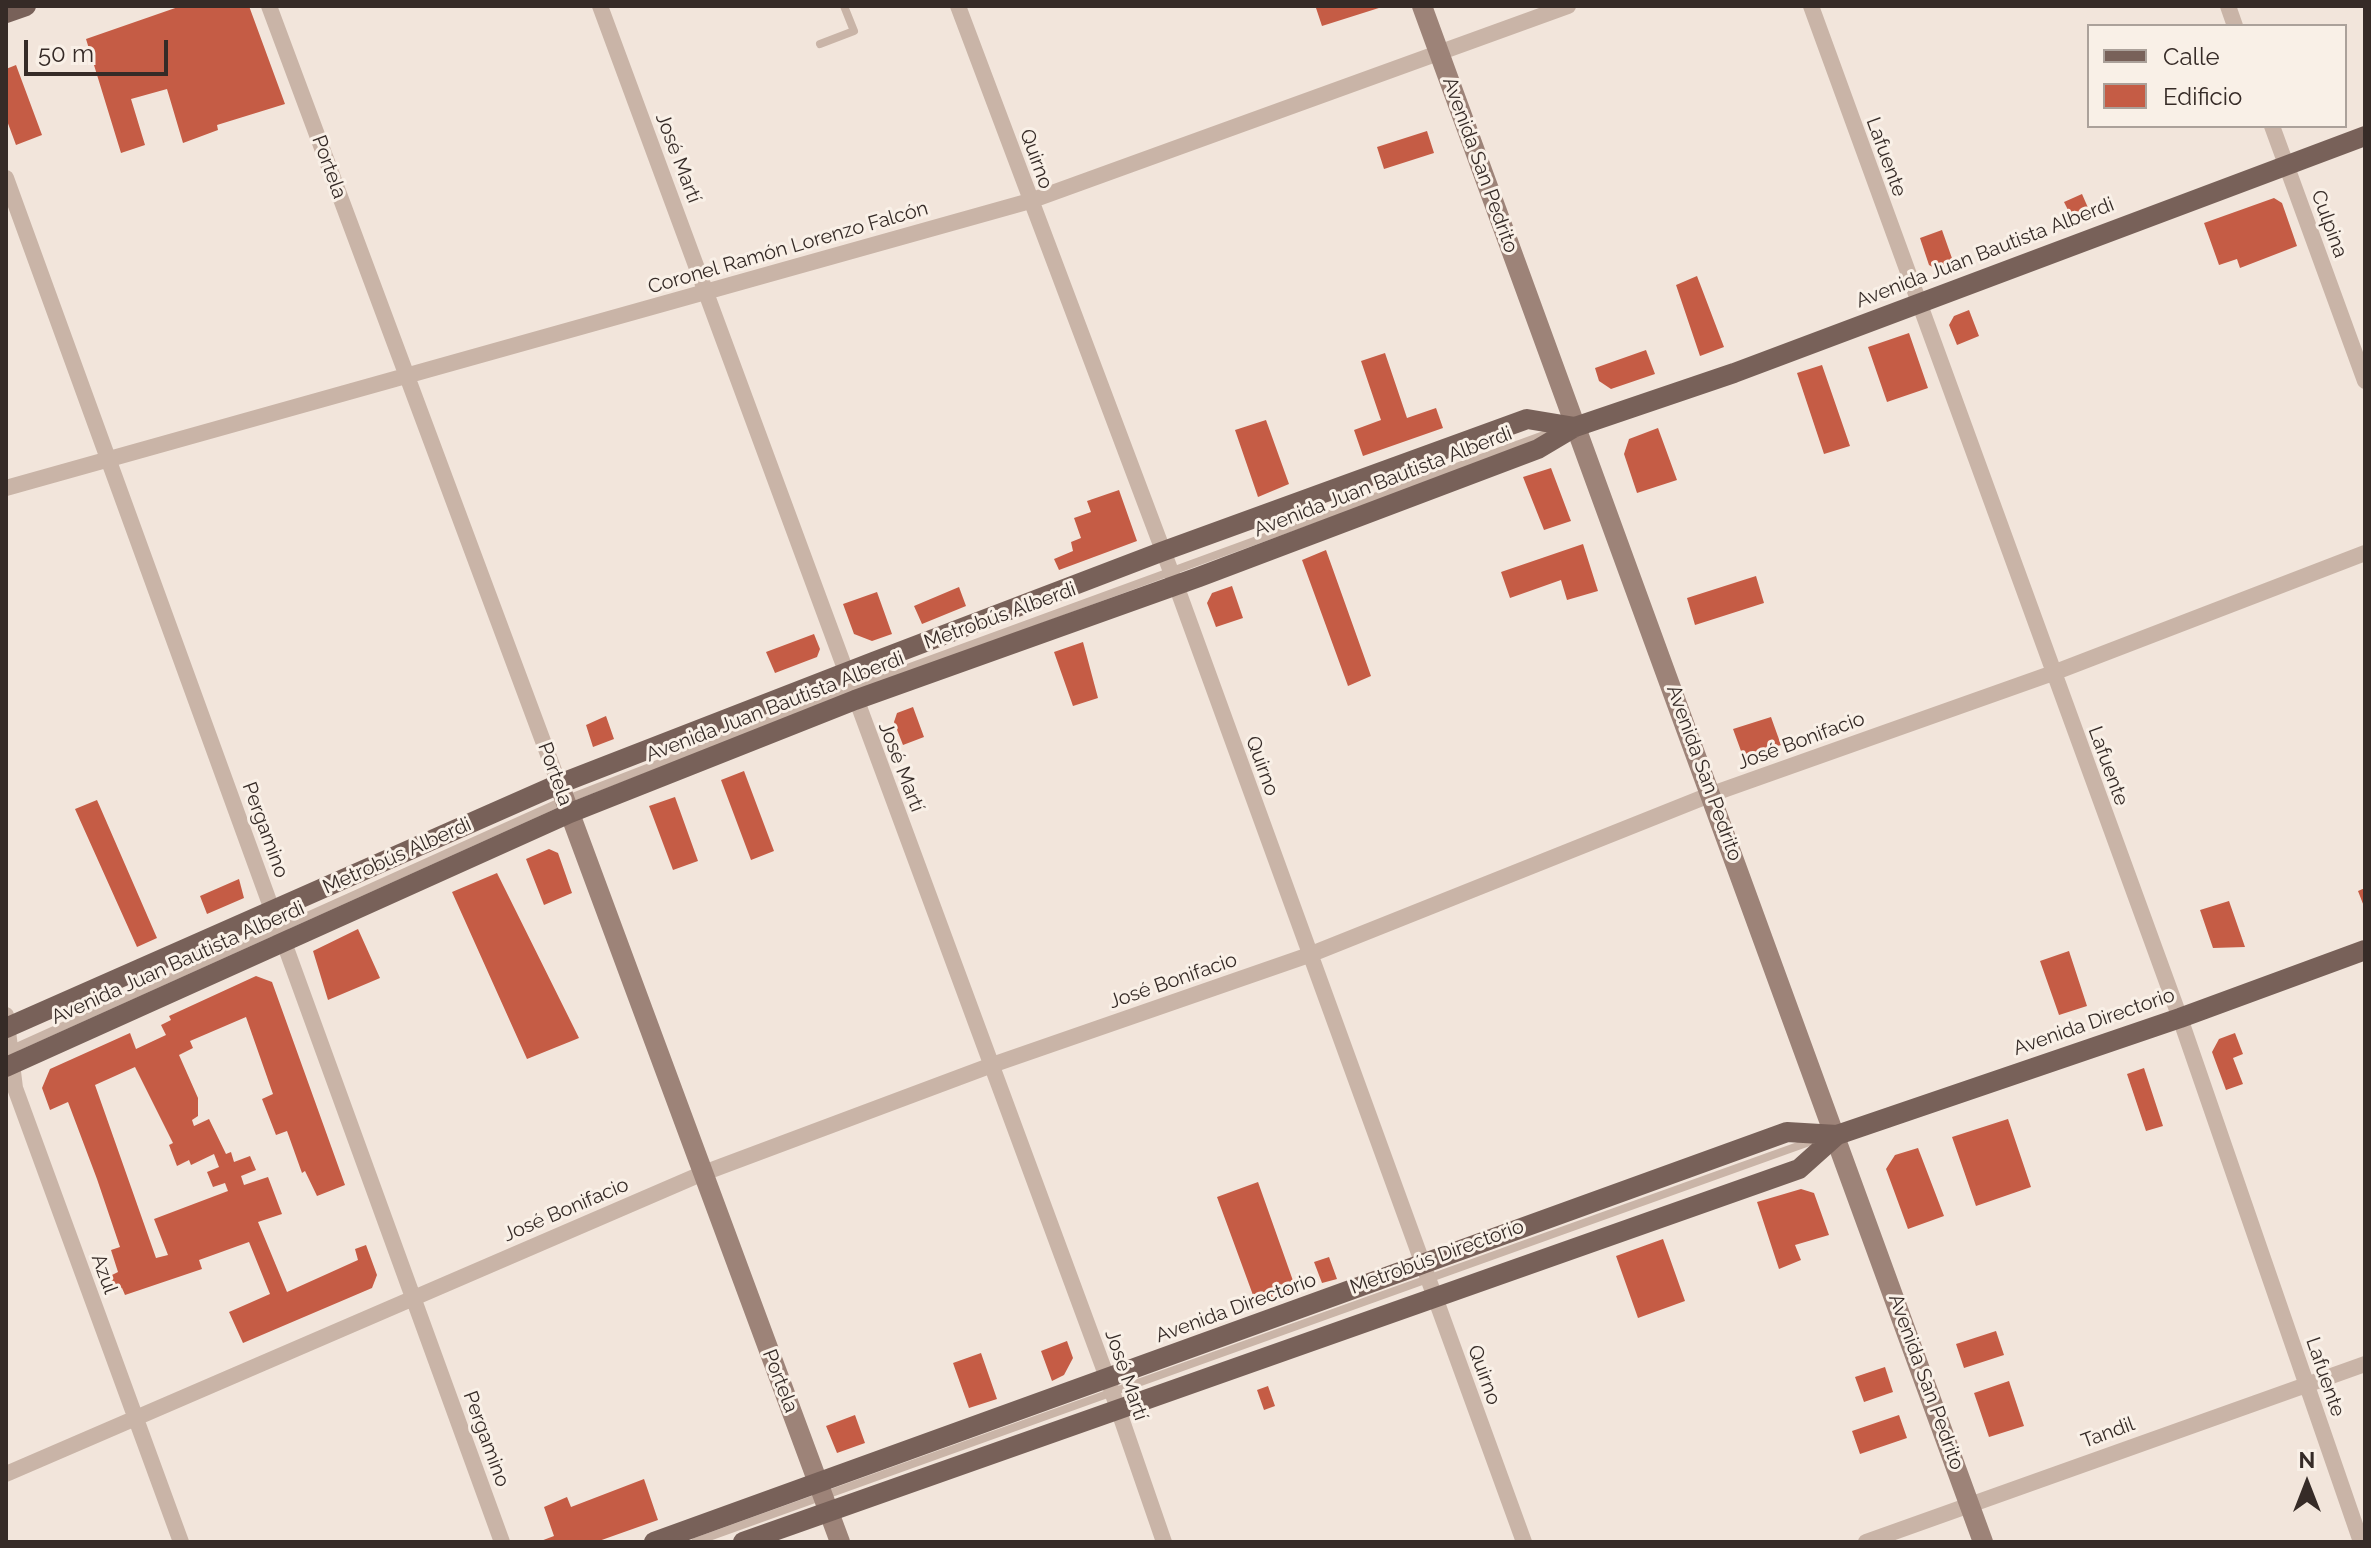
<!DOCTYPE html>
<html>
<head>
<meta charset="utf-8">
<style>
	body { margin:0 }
	#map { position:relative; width:2371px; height:1548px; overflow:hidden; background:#f2e5db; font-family:Raleway,sans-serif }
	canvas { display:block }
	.frame { position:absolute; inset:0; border:8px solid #362b27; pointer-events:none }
	.legend { position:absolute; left:2087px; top:24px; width:260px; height:104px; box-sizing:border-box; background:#f9f0e7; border:2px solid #aba19a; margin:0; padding:10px 14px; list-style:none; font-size:24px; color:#362b27 }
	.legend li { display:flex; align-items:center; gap:16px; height:40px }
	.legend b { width:40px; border:2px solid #aba19a }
	.north { position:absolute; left:2267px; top:1444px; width:80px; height:80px; -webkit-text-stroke:6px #f9f0e7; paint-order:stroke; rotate:0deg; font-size:22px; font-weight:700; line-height:32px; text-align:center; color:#362b27 }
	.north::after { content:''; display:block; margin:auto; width:28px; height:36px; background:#362b27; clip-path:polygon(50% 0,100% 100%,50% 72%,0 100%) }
	.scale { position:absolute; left:24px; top:40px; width:144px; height:36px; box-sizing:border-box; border:4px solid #362b27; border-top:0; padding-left:10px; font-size:24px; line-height:28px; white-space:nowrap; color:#362b27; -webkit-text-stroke:6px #f9f0e7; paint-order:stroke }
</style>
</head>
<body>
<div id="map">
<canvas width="2371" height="1548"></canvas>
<div class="frame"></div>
<ul class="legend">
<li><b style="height:10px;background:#786159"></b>Calle</li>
<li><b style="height:22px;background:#c55c45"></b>Edificio</li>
</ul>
<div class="north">N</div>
<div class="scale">50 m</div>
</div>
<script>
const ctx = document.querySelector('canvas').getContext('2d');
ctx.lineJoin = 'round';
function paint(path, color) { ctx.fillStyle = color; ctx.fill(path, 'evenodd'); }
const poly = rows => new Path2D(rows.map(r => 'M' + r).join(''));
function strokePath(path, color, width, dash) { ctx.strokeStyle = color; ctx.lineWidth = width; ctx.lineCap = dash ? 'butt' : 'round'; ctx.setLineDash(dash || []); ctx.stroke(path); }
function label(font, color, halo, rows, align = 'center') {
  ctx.font = font + ' Raleway,sans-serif'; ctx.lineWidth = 6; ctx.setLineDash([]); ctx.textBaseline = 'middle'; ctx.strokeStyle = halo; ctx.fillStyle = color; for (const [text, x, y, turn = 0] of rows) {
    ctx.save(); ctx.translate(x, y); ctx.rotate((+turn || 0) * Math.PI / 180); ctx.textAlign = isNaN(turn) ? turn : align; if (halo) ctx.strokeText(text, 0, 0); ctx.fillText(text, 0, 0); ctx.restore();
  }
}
const building = poly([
	[181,6,249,6,285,104,217,125,218,130,183,143,167,89,131,99,145,145,121,153,86,39],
	[1322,6,1382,6,1382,7,1322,26,1316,8],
	[16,65,42,135,16,145,6,118,6,69],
	[1427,131,1434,153,1384,169,1377,147],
	[2082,194,2089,210,2072,218,2064,202],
	[2274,198,2282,203,2297,246,2240,268,2237,259,2219,265,2204,223],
	[1942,230,1954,264,1938,270,1929,265,1920,238],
	[1697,276,1724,347,1700,356,1676,285],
	[1969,310,1979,336,1957,345,1949,325,1954,316],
	[1909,333,1928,388,1887,402,1868,347],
	[1646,350,1655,374,1611,389,1599,381,1595,368],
	[1385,353,1407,418,1436,408,1443,428,1363,456,1354,430,1381,420,1361,361],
	[1822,365,1850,446,1824,454,1797,373],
	[1266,420,1289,484,1258,497,1235,430],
	[1658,428,1677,480,1637,493,1624,454,1629,439],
	[1551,468,1571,521,1544,530,1523,477],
	[1119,490,1137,541,1059,570,1054,559,1073,551,1071,542,1081,538,1074,518,1091,512,1087,501],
	[1583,544,1598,591,1567,600,1561,580,1510,598,1501,572],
	[1326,550,1371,676,1348,686,1302,560],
	[1756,576,1764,603,1695,625,1687,598],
	[1232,586,1243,618,1216,627,1207,603,1212,593],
	[959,587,966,606,922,624,914,606],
	[877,592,892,634,872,641,854,634,843,604],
	[814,634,820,649,817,657,775,673,766,652],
	[1083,642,1098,698,1073,706,1054,652],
	[913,707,924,737,903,745,894,722,897,713],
	[606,716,614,739,593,747,586,725],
	[1771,717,1781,745,1749,755,1741,751,1733,729],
	[744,771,774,851,751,860,721,780],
	[675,797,698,861,673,870,649,806],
	[97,800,157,938,137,947,75,809],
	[549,849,558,853,572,893,544,905,526,859],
	[497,873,579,1038,527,1059,452,892],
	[239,879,244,898,207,914,200,896],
	[2365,888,2365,909,2358,891],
	[2229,901,2245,947,2213,948,2200,910],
	[358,929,380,978,328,1000,313,951],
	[2069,951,2087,1006,2059,1015,2040,961],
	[256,976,272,982,345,1185,317,1196,305,1171,302,1173,287,1131,276,1135,262,1099,273,1094,246,1017,190,1041,193,1048,179,1055,198,1098,198,1116,192,1120,194,1126,209,1119,226,1154,231,1152,234,1162,250,1156,256,1170,241,1176,244,1185,268,1177,282,1214,258,1222,287,1292,358,1260,355,1249,366,1245,377,1275,372,1288,243,1343,229,1312,270,1294,249,1242,199,1260,202,1269,125,1295,122,1288,115,1290,110,1276,118,1272,111,1250,120,1247,97,1179,68,1102,50,1110,42,1088,50,1069,130,1033,136,1049,166,1035,161,1025,171,1020,169,1016],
	[135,1067,173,1143,169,1145,177,1166,189,1160,191,1165,214,1154,219,1167,207,1172,213,1187,225,1183,228,1191,154,1219,168,1255,156,1258,95,1085],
	[2235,1033,2243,1054,2233,1058,2243,1084,2226,1090,2212,1052,2219,1039],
	[2144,1068,2163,1126,2146,1131,2127,1074],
	[2008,1119,2031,1187,1976,1206,1952,1137],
	[1918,1148,1944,1216,1908,1229,1886,1169,1895,1155],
	[1258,1182,1297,1292,1257,1306,1217,1197],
	[1801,1189,1814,1193,1829,1235,1795,1245,1801,1260,1779,1269,1757,1202],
	[1663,1239,1685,1301,1638,1318,1616,1256],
	[1329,1257,1337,1279,1322,1283,1314,1262],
	[1996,1331,2004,1355,1964,1368,1956,1344],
	[1067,1341,1073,1358,1064,1375,1052,1381,1041,1351],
	[981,1353,997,1399,969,1408,953,1363],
	[1885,1367,1893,1392,1864,1402,1855,1377],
	[2009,1381,2024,1426,1989,1437,1974,1393],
	[1268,1386,1275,1406,1264,1410,1257,1390],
	[855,1415,865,1443,837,1453,826,1426],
	[1899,1415,1907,1438,1860,1454,1852,1431],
	[644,1479,658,1520,596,1542,538,1542,554,1536,544,1507,567,1497,571,1507]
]);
const lane = poly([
	[820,44,854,31,844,6],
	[10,1050,565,800,850,689,1552,432],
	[695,1542,1812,1141]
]);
const street = poly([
	[269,6,559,784],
	[600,6,1108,1380,1164,1542],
	[958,6,1176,585,1524,1542],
	[1811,6,2180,1018,2361,1542],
	[2228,6,2235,26],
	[2272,126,2365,381],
	[6,178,502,1542],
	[6,488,1030,201,1568,6],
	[6,1015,15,1088,181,1542],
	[6,1474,701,1174,992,1065,1309,955,1712,794,2053,673,2365,553],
	[1866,1542,2365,1364]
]);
const secondary = poly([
	[1422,6,1983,1542],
	[559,784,840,1542]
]);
const primary = poly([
	[6,13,26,6],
	[6,1028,559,784,873,662,1161,552,1527,419,1575,427],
	[6,1067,570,813,855,700,1199,577,1538,449,1575,427,1734,373,2365,136],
	[654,1542,1787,1132,1837,1135,2180,1018,2365,950],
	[743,1542,1799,1169,1837,1135]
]);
const streetNames = [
	["Lafuente",1886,157,70],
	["José Martí",678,158,69],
	["Quirno",1036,159,70],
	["Avenida San Pedrito",1480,165,70],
	["Portela",329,167,70],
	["Culpina",2329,224,70],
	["Coronel Ramón Lorenzo Falcón",788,248,-16],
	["Avenida Juan Bautista Alberdi",1985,253,-21],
	["Avenida Juan Bautista Alberdi",1383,482,-21],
	["Metrobús Alberdi",1000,616,-20],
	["Avenida Juan Bautista Alberdi",775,707,-21],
	["José Bonifacio",1801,741,-20],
	["Quirno",1262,766,70],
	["Lafuente",2108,766,70],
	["José Martí",901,767,69],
	["Avenida San Pedrito",1704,773,70],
	["Portela",555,774,70],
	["Pergamino",265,830,70],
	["Metrobús Alberdi",397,856,-24],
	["Avenida Juan Bautista Alberdi",178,963,-24],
	["José Bonifacio",1173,981,-19],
	["Avenida Directorio",2094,1022,-19],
	["José Bonifacio",566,1210,-23],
	["Metrobús Directorio",1437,1257,-20],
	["Azul",104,1274,70],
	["Avenida Directorio",1236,1308,-20],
	["José Martí",1126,1375,71],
	["Quirno",1484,1375,70],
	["Lafuente",2325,1377,71],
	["Portela",780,1381,69],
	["Avenida San Pedrito",1926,1382,70],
	["Tandil",2108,1433,-20],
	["Pergamino",486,1439,70]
];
paint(building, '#c55c45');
strokePath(lane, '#c9b4a7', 8);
strokePath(street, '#c9b4a7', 16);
strokePath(secondary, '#9d8378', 20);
strokePath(primary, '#786159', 20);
label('20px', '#362b27', '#f9f0e7', streetNames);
</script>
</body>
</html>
